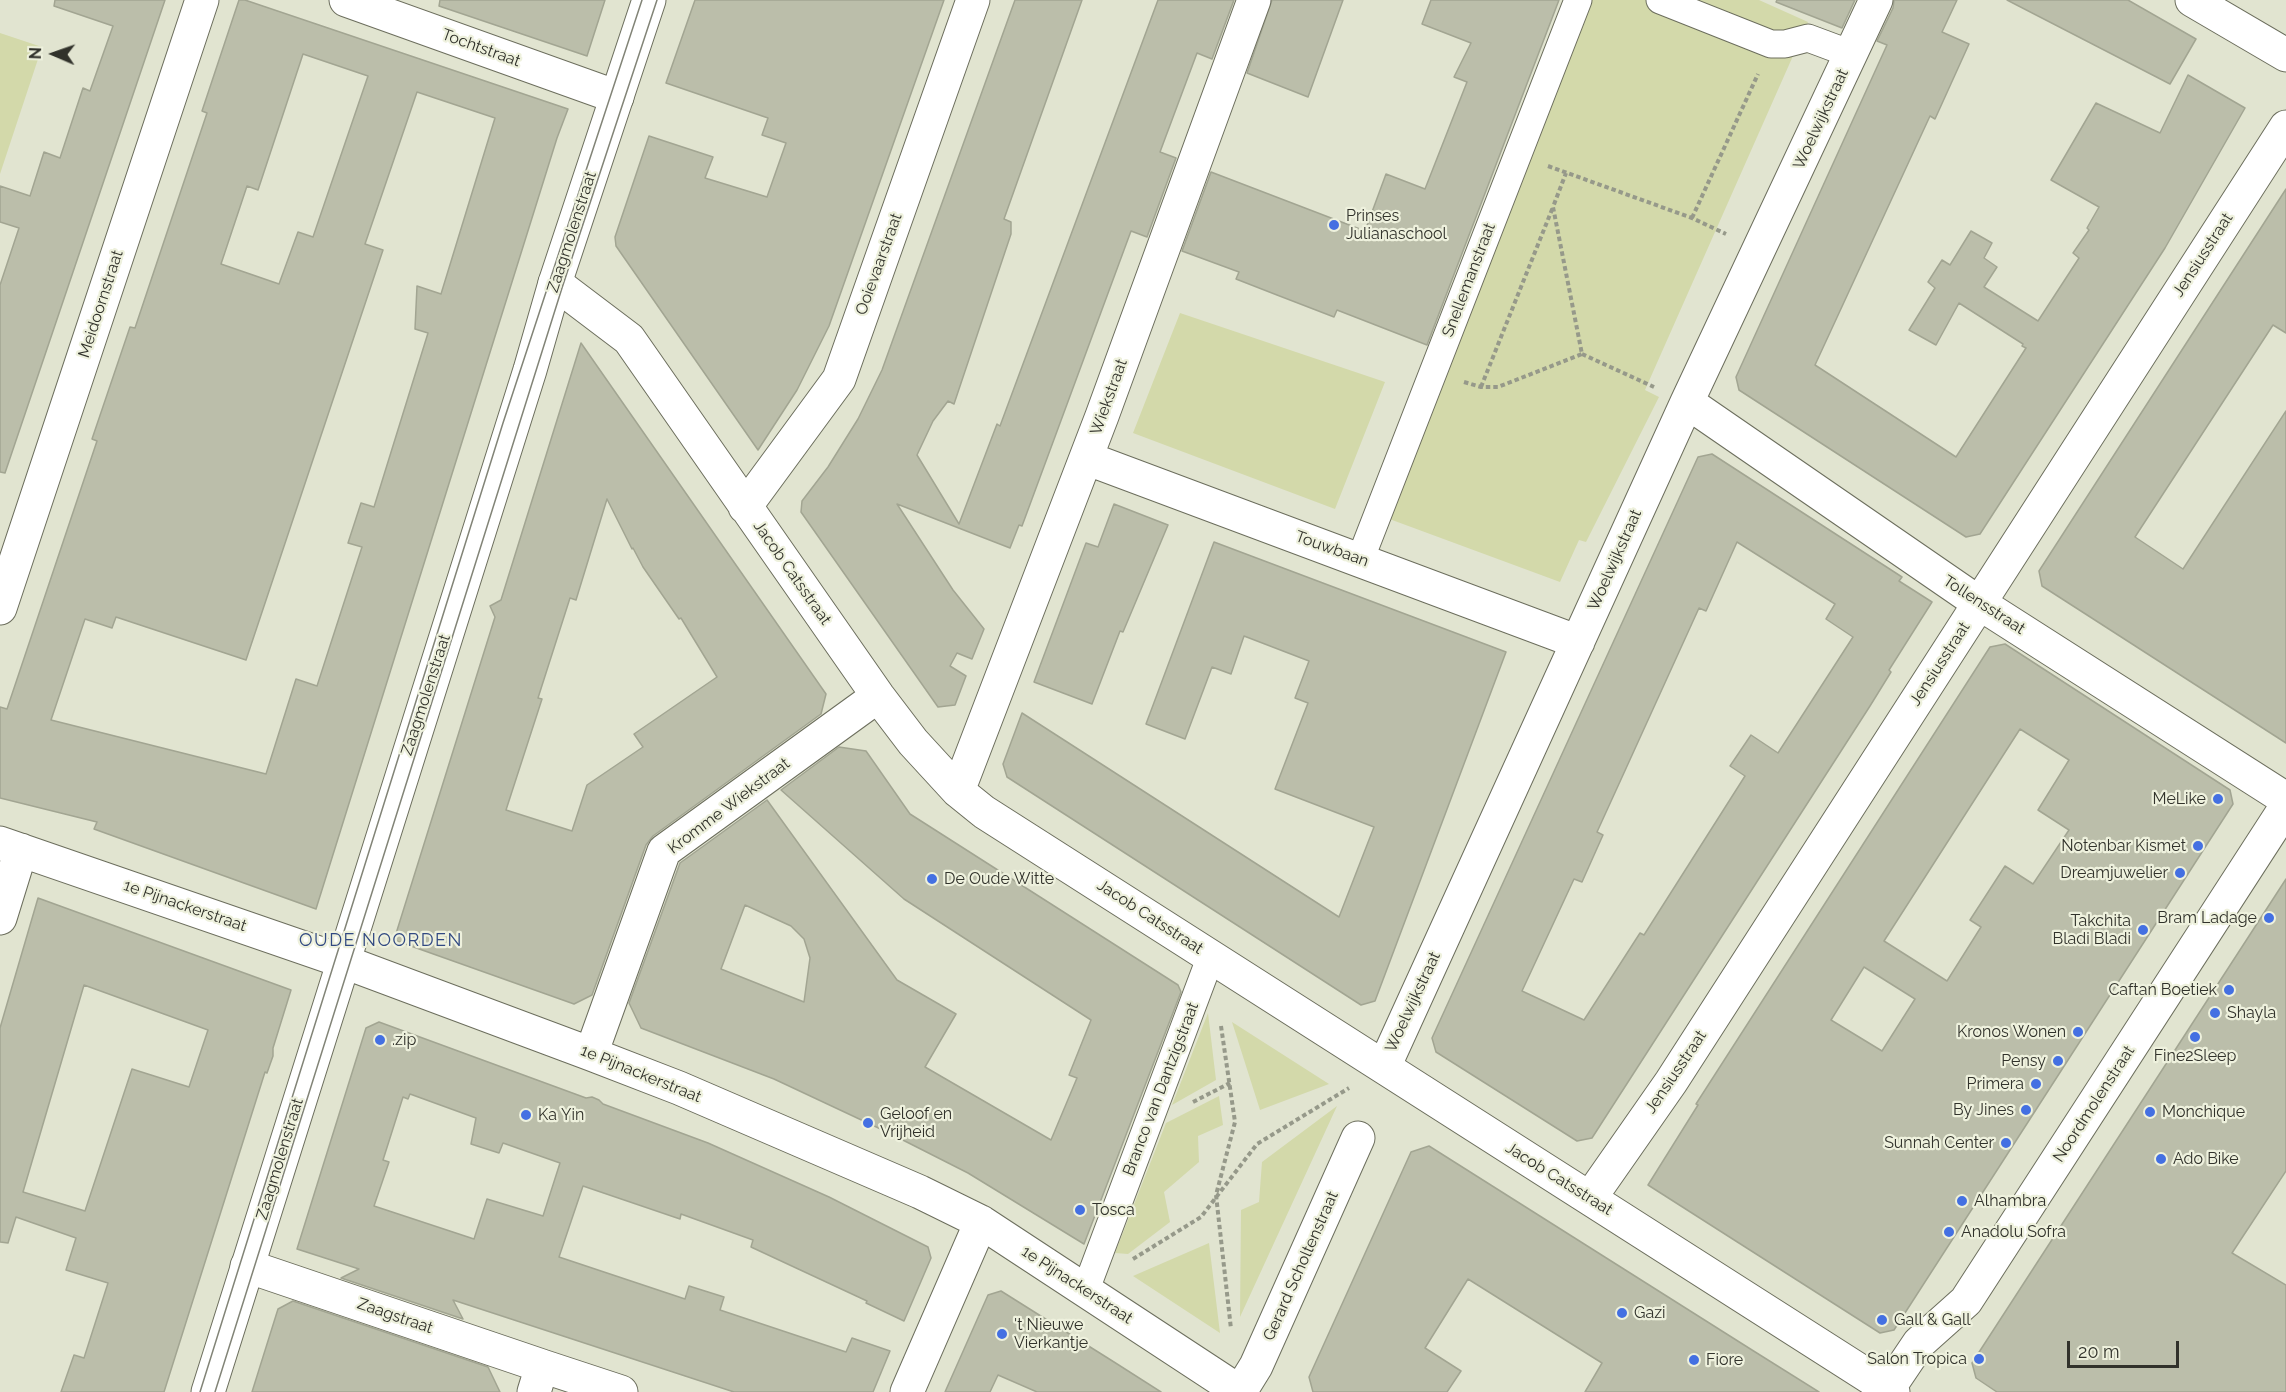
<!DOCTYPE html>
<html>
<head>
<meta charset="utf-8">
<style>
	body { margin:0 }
	#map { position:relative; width:2286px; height:1392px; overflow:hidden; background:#e1e4d0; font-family:Raleway,sans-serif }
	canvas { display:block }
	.north { position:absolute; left:24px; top:24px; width:60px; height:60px; -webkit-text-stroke:4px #eef1dd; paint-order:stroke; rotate:272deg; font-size:16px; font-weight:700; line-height:24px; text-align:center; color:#31322b }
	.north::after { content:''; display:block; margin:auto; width:21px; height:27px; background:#31322b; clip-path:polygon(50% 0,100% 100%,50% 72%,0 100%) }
	.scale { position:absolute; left:2067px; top:1341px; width:112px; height:27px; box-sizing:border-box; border:3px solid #31322b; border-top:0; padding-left:8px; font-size:18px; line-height:21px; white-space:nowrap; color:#31322b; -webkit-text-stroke:4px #eef1dd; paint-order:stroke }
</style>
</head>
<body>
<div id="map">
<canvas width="2286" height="1392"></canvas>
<div class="north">N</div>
<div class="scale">20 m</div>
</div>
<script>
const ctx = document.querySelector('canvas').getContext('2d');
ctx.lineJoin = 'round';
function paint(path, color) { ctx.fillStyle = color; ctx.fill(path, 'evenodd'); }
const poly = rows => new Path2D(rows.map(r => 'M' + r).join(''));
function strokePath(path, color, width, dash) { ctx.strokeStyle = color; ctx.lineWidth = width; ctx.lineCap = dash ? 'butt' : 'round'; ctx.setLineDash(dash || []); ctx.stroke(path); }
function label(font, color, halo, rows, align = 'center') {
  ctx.font = font + ' Raleway,sans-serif'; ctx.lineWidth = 4.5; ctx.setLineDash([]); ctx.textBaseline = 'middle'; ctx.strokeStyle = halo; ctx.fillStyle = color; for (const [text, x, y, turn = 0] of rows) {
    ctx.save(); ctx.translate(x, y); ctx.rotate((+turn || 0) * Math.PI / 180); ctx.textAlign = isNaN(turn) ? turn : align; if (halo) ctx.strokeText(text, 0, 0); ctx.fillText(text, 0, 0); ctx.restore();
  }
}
const green = poly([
	[1584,0,1759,0,1808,22,1645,390,1659,397,1586,542,1579,540,1560,582,1384,517],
	[0,33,42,47,0,174],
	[1180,313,1385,382,1335,509,1133,433],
	[1208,1013,1216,1080,1172,1105],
	[1232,1022,1329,1084,1260,1110],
	[1219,1096,1223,1125,1198,1136,1199,1162,1164,1192,1170,1222,1128,1254,1115,1253,1166,1123],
	[1337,1106,1240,1317,1241,1210,1259,1202,1262,1162],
	[1209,1243,1220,1333,1133,1276]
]);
const building = poly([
	[55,0,165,0,5,473,0,472,0,285,19,228,0,222,0,186,30,196,44,152,60,158,83,88,90,91,113,26,54,6,55,0],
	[239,0,245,0,568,109,557,138,316,909,94,829,97,822,0,798,0,707,7,709,97,441,92,439,130,327,135,328,207,113,202,111,239,0],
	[303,54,368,76,313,237,298,232,279,284,221,264,247,186,258,190,303,54],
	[417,92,495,118,441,294,417,286,415,329,428,333,374,507,361,503,348,543,362,547,317,686,296,679,266,774,51,720,85,619,112,628,116,617,246,660,383,250,365,244,417,92],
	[440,0,605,0,587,56,439,6,440,0],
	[695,0,944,0,829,326,797,390,758,450,616,246,615,237,649,136,713,157,705,178,767,197,786,143,762,135,768,118,666,83,695,0],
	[1015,0,1082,0,1004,219,1011,222,1011,234,954,404,948,401,933,421,917,455,959,524,997,424,1000,426,1158,0,1234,0,1212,59,1197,53,1160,152,1176,158,1147,237,1131,231,1022,526,1019,525,1010,548,897,504,953,590,984,629,972,659,957,653,950,666,966,676,955,705,938,707,801,512,802,501,828,467,858,419,882,370,1015,0],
	[1272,0,1343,0,1308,97,1247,73,1272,0],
	[1431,0,1559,0,1427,345,1337,310,1334,317,1277,295,1236,279,1239,272,1182,251,1211,172,1365,231,1386,174,1425,189,1467,82,1454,77,1471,43,1422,24,1431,0],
	[1777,0,1855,0,1842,28,1776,2,1777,0],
	[1894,0,1957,0,1942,32,1969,44,1935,119,1930,116,1815,365,1956,457,2026,348,2022,346,2023,344,1959,303,1936,345,1909,330,1935,288,1928,282,1942,260,1950,265,1971,231,1992,243,1984,258,1997,267,1984,287,2038,321,2079,258,2073,253,2089,230,2087,228,2099,207,2051,180,2096,103,2160,133,2188,75,2245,108,2165,248,1980,534,1966,537,1739,390,1736,377,1887,45,1877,41,1893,8,1894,0],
	[2007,0,2128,0,2196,39,2170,84,2007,0],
	[2286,189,2286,333,2273,325,2135,537,2183,569,2286,411,2286,743,2042,586,2039,571,2286,189],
	[581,343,826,694,821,714,653,836,646,845,592,995,574,1004,394,940,495,617,490,606,501,600,581,343],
	[607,499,632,549,633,548,643,567,679,619,681,618,717,677,634,734,643,747,587,785,572,831,506,810,542,699,538,698,570,598,576,600,607,499],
	[1712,454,1902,577,1899,581,1932,602,1889,670,1891,672,1870,706,1592,1138,1577,1141,1436,1052,1432,1038,1698,457,1712,454],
	[1737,542,1835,604,1826,619,1853,637,1778,753,1751,735,1730,766,1745,776,1644,935,1640,933,1584,1020,1522,991,1574,879,1582,882,1603,835,1597,832,1623,775,1699,608,1706,611,1737,542],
	[1114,504,1168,525,1123,632,1120,631,1092,704,1034,682,1086,543,1098,547,1114,504],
	[1214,542,1506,652,1375,1001,1361,1005,1007,777,1003,764,1022,713,1339,917,1374,827,1275,789,1308,703,1295,698,1309,661,1244,636,1231,674,1212,667,1185,739,1146,724,1214,542],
	[2005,644,2230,790,2233,804,1894,1330,1880,1333,1648,1185,1698,1105,1696,1104,1990,647,2005,644],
	[2020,729,2069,760,2038,810,2069,830,2033,884,2005,866,1970,920,1981,927,1947,981,1884,941,2020,729],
	[1864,967,1915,999,1882,1051,1831,1020,1864,967],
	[839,747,866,751,910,814,1178,985,1181,992,1084,1244,968,1173,887,1132,774,1079,641,1028,629,1003,680,863,767,800,897,980,956,1014,925,1067,1051,1140,1077,1078,1069,1075,1091,1020,904,899,781,790,839,747],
	[745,905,791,926,804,939,810,958,804,1002,721,969,745,905],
	[2286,879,2286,1171,2232,1253,2286,1285,2286,1392,1997,1392,1976,1378,1972,1363,2286,879],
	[38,898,291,990,273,1048,273,1056,267,1073,265,1072,164,1392,61,1392,74,1355,84,1358,108,1283,66,1270,76,1238,16,1217,8,1243,0,1242,0,1028,38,898],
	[84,985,208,1030,189,1087,132,1069,85,1211,23,1192,84,985],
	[379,1022,586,1098,592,1097,599,1100,603,1104,708,1143,829,1197,928,1247,931,1258,904,1321,866,1303,867,1301,751,1247,753,1240,681,1214,680,1219,583,1186,559,1257,685,1299,689,1286,724,1297,720,1310,846,1352,852,1338,890,1351,873,1392,734,1392,453,1300,463,1319,341,1278,359,1269,297,1249,366,1028,379,1022],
	[410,1094,476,1118,471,1144,499,1153,503,1143,560,1163,543,1216,487,1199,474,1239,374,1206,389,1162,383,1160,403,1097,408,1099,410,1094],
	[1429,1146,1752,1350,1819,1392,1585,1392,1602,1363,1468,1279,1425,1348,1461,1371,1447,1392,1313,1392,1309,1377,1411,1152,1429,1146],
	[1001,1291,1114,1362,1161,1392,1037,1392,998,1375,990,1392,945,1392,988,1295,1001,1291],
	[293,1301,488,1367,500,1392,252,1392,278,1309,293,1301]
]);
const path = poly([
	[1548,166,1692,218,1726,234],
	[1692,218,1758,74],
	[1582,354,1654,387],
	[1464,382,1481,387,1498,387,1582,354,1553,207,1566,173],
	[1481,387,1553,207],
	[1221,1026,1235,1122,1216,1195,1231,1329],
	[1193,1102,1230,1083],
	[1133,1259,1201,1217,1257,1144,1349,1088]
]);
const pedestrian = poly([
	[1660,0,1771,44,1785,44,1808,38,1851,54],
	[1360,560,1578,0],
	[1086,1289,1211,956]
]);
const minor = poly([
	[346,0,617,97],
	[2192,0,2286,55],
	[555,283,629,339,878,696,913,742,958,791,984,812,1893,1392],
	[1687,402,1979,603,2286,799],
	[1086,458,1578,642],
	[745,507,839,379,973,0],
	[0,608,202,0],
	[958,791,1102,416,1254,0],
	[0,843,342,961,591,1054,679,1088,920,1192,981,1222,1240,1392],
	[0,918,21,850],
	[591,1054,664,851,878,696],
	[1384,1067,1687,402,1876,0],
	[1590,1198,1671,1082,2286,127],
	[247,1266,542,1366],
	[534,1392,542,1366,621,1392],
	[907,1392,981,1222],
	[1240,1392,1256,1366,1358,1138],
	[1886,1392,1919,1343,1966,1301,2286,807]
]);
const tertiary = poly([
	[208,1392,530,370,555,283,649,0]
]);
const tram = poly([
	[200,1392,503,423,642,0],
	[215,1392,562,288,657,0]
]);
const markers = [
	[1334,225,6,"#4470e2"],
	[2218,799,6,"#4470e2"],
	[2198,846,6,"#4470e2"],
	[2180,873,6,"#4470e2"],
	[932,879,6,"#4470e2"],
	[2269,918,6,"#4470e2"],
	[2143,930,6,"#4470e2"],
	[2229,990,6,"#4470e2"],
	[2215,1013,6,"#4470e2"],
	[2078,1032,6,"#4470e2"],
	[2195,1037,6,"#4470e2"],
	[380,1040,6,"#4470e2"],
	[2058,1061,6,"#4470e2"],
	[2036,1084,6,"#4470e2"],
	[2026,1110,6,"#4470e2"],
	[2150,1112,6,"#4470e2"],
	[526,1115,6,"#4470e2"],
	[868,1123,6,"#4470e2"],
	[2006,1143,6,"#4470e2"],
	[2161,1159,6,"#4470e2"],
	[1962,1201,6,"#4470e2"],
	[1080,1210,6,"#4470e2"],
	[1949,1232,6,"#4470e2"],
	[1622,1313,6,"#4470e2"],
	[1882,1320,6,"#4470e2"],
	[1002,1334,6,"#4470e2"],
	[1979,1359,6,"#4470e2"],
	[1694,1360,6,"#4470e2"]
];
const streetNames = [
	["Tochtstraat",481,48,20],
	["Woelwijkstraat",1821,119,-65],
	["Zaagmolenstraat",572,232,-72],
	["Jensiusstraat",2203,255,-57],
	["Ooievaarstraat",879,264,-70],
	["Snellemanstraat",1469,280,-69],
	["Meidoornstraat",101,304,-72],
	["Wiekstraat",1109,397,-70],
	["Touwbaan",1332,549,20],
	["Woelwijkstraat",1615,560,-66],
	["Jacob Catsstraat",792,573,55],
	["Tollensstraat",1984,605,33],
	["Jensiusstraat",1940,664,-57],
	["Zaagmolenstraat",426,695,-72],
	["Kromme Wiekstraat",729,806,-37],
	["1e Pijnackerstraat",185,906,19],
	["Jacob Catsstraat",1150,917,33],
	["Woelwijkstraat",1413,1002,-65],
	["Jensiusstraat",1676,1072,-56],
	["1e Pijnackerstraat",641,1074,22],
	["Branco van Dantzigstraat",1161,1089,-69],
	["Noordmolenstraat",2094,1104,-57],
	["Zaagmolenstraat",280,1159,-73],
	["Jacob Catsstraat",1559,1179,32],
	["Gerard Scholtenstraat",1301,1266,-66],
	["1e Pijnackerstraat",1077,1285,33],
	["Zaagstraat",395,1316,19]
];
const poiNames = [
	["Prinses",1346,216],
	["Julianaschool",1346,234],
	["MeLike",2206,799,"right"],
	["Notenbar Kismet",2186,846,"right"],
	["Dreamjuwelier",2168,873,"right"],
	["De Oude Witte",944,879],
	["Bram Ladage",2257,918,"right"],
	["Takchita",2131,921,"right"],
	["Bladi Bladi",2131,939,"right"],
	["Caftan Boetiek",2217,990,"right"],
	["Shayla",2227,1013],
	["Kronos Wonen",2066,1032,"right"],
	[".zip",392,1040],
	["Fine2Sleep",2195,1056,"center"],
	["Pensy",2046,1061,"right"],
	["Primera",2024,1084,"right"],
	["By Jines",2014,1110,"right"],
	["Monchique",2162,1112],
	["Geloof en",880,1114],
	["Vrijheid",880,1132],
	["Ka Yin",538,1115],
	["Sunnah Center",1994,1143,"right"],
	["Ado Bike",2173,1159],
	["Alhambra",1974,1201],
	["Tosca",1092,1210],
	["Anadolu Sofra",1961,1232],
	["Gazi",1634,1313],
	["Gall & Gall",1894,1320],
	["'t Nieuwe",1014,1325],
	["Vierkantje",1014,1343],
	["Salon Tropica",1967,1359,"right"],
	["Fiore",1706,1360]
];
const neighbourhoodNames = [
	["OUDE NOORDEN",381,941]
];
paint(green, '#d3d9aa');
paint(building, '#bbbeaa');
strokePath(building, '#a2a592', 1.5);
strokePath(pedestrian, '#6c6e5d', 29);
strokePath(minor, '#6c6e5d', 35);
strokePath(tertiary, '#6c6e5d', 35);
strokePath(path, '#96998a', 4, [4.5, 3]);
strokePath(pedestrian, '#fff', 27);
strokePath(minor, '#fff', 33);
strokePath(tertiary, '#fff', 33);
strokePath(tram, '#828477', 1.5);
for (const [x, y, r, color] of markers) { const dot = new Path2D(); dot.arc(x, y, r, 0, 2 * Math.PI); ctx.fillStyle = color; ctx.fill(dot); strokePath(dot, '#eef1dd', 2); }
label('16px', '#31322b', '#eef1dd', streetNames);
label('16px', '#31322b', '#eef1dd', poiNames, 'left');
ctx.letterSpacing = '1.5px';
label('18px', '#314982', '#eef1dd', neighbourhoodNames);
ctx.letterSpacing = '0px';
</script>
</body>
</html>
